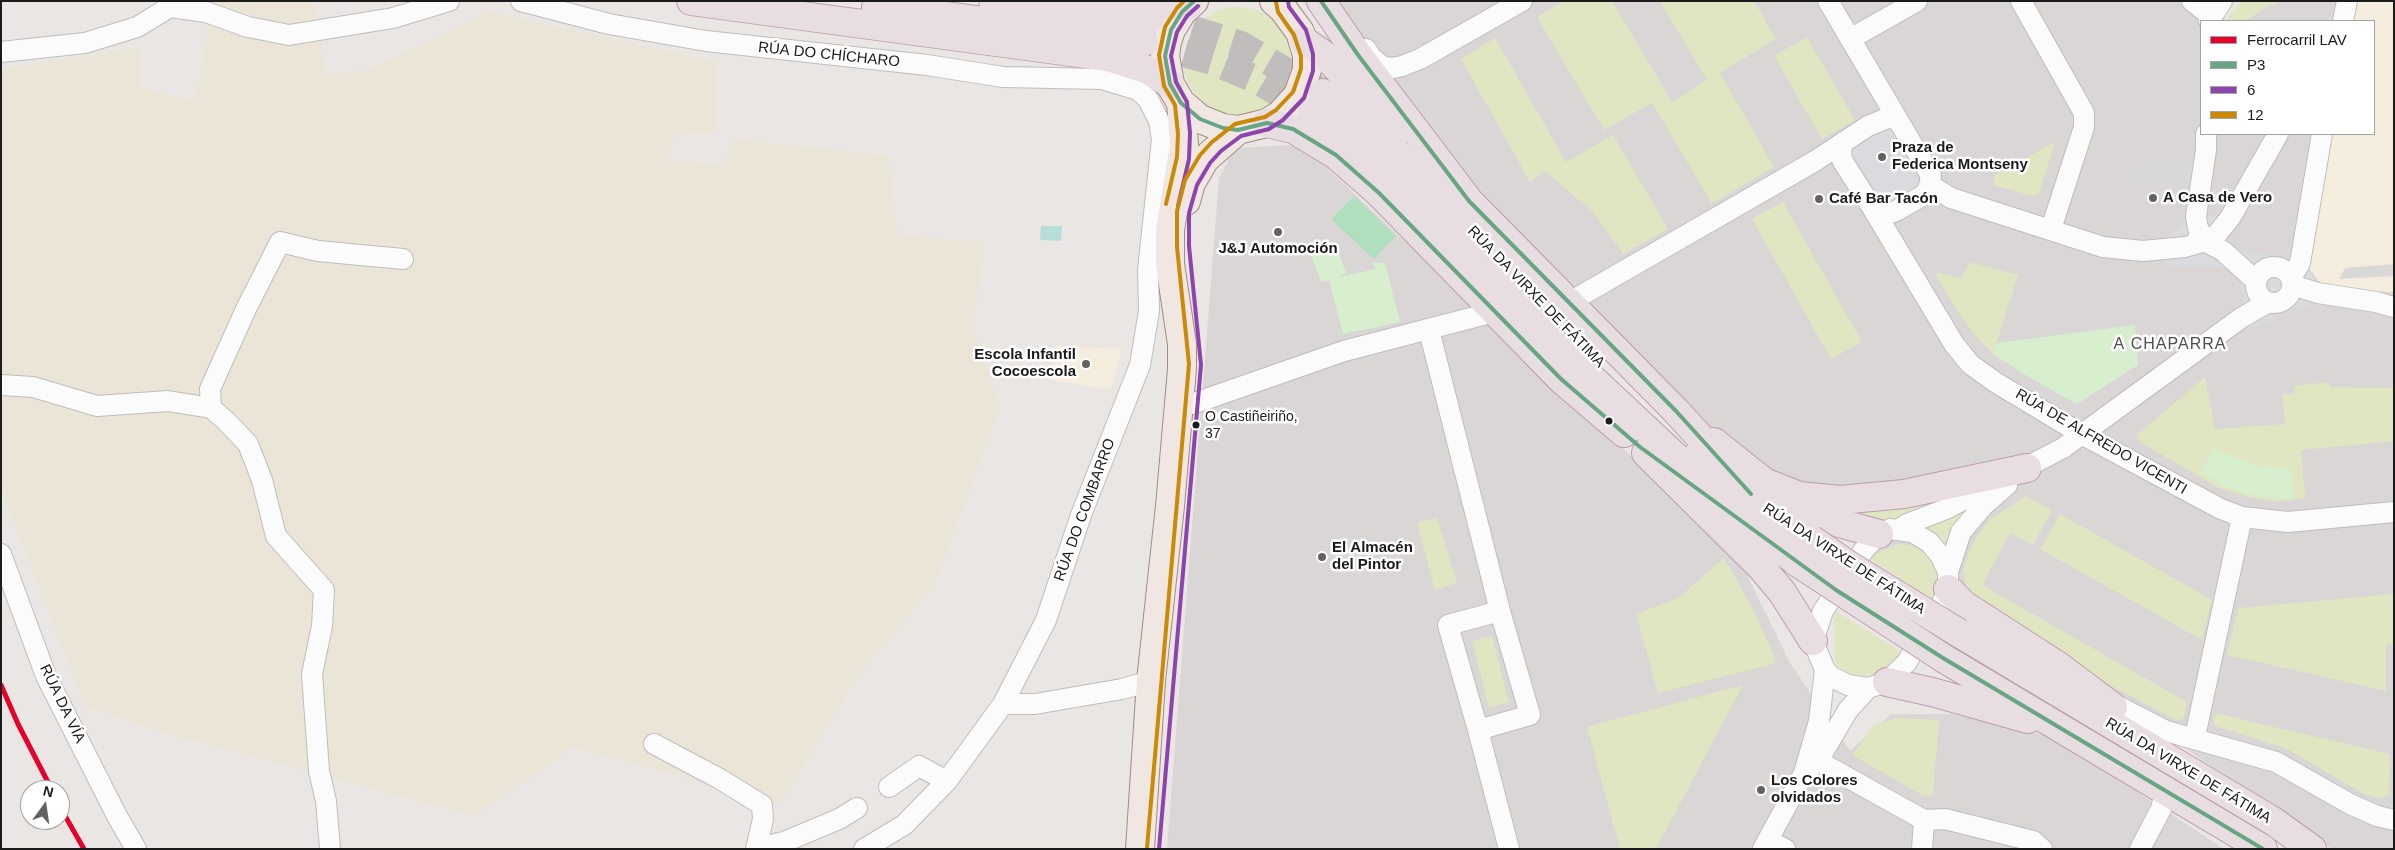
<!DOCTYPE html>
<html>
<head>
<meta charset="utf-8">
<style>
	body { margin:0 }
	#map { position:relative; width:2395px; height:850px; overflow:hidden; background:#eae6e4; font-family:Arial,sans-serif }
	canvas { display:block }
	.frame { position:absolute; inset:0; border:2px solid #1b1b1b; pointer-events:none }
	.legend { position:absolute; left:2200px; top:20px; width:175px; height:115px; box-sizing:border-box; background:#fff; border:1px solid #a4a4a4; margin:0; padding:6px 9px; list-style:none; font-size:15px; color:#1b1b1b }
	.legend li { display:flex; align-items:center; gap:10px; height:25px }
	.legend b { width:25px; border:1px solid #a4a4a4 }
	.north { position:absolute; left:20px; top:780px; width:50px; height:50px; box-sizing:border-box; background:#fff; border:1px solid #a4a4a4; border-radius:50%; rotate:14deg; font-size:14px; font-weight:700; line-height:20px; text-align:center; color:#1b1b1b }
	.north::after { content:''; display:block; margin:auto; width:18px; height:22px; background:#636261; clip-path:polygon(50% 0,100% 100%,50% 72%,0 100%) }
</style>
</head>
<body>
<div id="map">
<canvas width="2395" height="850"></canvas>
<div class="frame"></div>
<ul class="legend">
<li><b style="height:6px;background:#e4002b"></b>Ferrocarril LAV</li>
<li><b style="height:6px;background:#68a584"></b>P3</li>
<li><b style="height:6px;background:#8e44ad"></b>6</li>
<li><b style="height:6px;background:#cb8a05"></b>12</li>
</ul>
<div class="north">N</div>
</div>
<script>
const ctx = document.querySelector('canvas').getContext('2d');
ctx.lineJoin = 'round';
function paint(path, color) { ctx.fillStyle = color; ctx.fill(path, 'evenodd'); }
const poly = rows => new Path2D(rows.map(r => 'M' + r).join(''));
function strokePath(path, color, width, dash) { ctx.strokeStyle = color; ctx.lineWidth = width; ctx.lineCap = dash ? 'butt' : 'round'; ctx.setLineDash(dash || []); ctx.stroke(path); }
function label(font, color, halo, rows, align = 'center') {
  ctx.font = font + ' Arial,sans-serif'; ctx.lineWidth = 5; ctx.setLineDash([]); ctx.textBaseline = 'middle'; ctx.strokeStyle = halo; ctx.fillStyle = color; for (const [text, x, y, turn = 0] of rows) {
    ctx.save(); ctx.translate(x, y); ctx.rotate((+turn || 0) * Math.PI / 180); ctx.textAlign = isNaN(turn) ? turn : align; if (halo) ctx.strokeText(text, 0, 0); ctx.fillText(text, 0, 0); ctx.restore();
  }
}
const residential = poly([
	[1302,1,2185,1,2186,5,2227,20,2256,1,2358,1,2351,21,2201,21,2201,134,2330,134,2325,289,2394,292,2394,849,2332,849,2106,694,1882,561,1681,409,1564,293,1410,113,1392,76],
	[1291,145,1324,165,1704,525,1726,532,1790,663,1850,751,1891,714,1953,714,2054,737,2224,849,1167,849,1219,178,1235,148]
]);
const education = poly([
	[2358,1,2394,1,2394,292,2325,289,2308,267,2330,134,2374,134,2374,21,2351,21],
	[1057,346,1122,349,1111,389,1051,380]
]);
const farmland = poly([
	[197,1,316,1,325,75,370,69,489,12,716,62,716,132,675,134,669,161,725,164,732,139,888,156,898,236,984,242,973,329,1000,407,935,584,858,676,780,804,574,747,474,816,151,729,85,706,2,491,1,69,140,48,140,88,195,101,208,31]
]);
const grass = poly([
	[1563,1,1612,1,1672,102,1707,80,1660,1,1754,1,1776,39,1720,73,1774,167,1712,204,1652,103,1604,130,1537,17],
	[2243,1,2281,1,2264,8,2246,21,2224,21],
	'1184 61a54 54 0 1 1 108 0a54 54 0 1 1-108 0Z',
	[1807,37,1855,120,1822,139,1774,56],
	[1495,38,1566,162,1613,135,1668,229,1623,254,1593,212,1545,171,1530,182,1461,59],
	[2055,142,2039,194,2033,196,1993,185,1995,175],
	[1783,202,1862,342,1831,359,1752,219],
	[1970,262,2018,275,1993,354,1979,340,1957,311,1934,272,1961,278],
	[2205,377,2215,429,2285,424,2282,394,2294,394,2294,386,2328,382,2330,387,2394,388,2394,441,2301,450,2305,498,2277,502,2248,497,2219,488,2140,442,2137,435],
	[1960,493,1899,520,1879,523,1844,516,1846,506],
	[1980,496,1946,547,1924,526],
	[2026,496,2052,510,2033,545,2010,533,1982,585,2187,702,2184,718,2178,721,2110,685,1985,607,1966,586,1963,571,1969,551,1978,535,1989,520],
	[2060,514,2212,600,2202,640,2040,549],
	[1437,517,1457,583,1435,590,1417,523],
	[1899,544,1913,545,1934,560,1939,584,1936,603,1867,557],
	[1724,558,1752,607,1777,663,1658,693,1636,614,1678,598],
	[2394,594,2394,644,2386,645,2386,691,2227,655,2238,608],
	[1834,610,1905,654,1901,661,1879,674,1870,676,1847,674,1837,665,1834,656],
	[1492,636,1509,702,1489,707,1472,641],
	[1743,685,1656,849,1620,849,1587,727],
	[2214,713,2390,754,2389,794,2381,799,2364,794,2287,749,2215,726,2213,720],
	[1896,718,1939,720,1933,795,1924,796,1852,755,1874,725]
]);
const park = poly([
	[1336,246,1346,273,1335,278,1376,269,1373,263,1385,263,1400,322,1343,334,1329,280,1321,282,1311,255],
	[2135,325,2138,365,2077,404,2027,376,1993,354,1997,343],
	[2214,448,2255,466,2291,469,2294,498,2276,499,2243,493,2223,485,2200,472]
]);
const pitch = poly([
	[1354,196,1396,236,1374,259,1331,219]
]);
const parking = poly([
	[2193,156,2189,197,2170,198,2168,185,2129,189,2127,162],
	[2394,264,2394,276,2339,279,2345,268]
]);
const plaza = poly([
	[1897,101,1938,173,1926,199,1872,229,1827,142],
	[2205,216,2230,218,2227,234,2229,242,2242,251,2292,259,2305,265,2325,294,2326,304,2276,311,2276,320,2239,332,2244,300,2240,281,2235,274,2229,270,2215,267,2166,267,2171,235,2187,219]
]);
const water = poly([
	[1041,226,1062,226,1061,241,1040,240]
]);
const highwayTunnel = poly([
	[1151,21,1182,26,1241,45,1323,93],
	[1144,42,1212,61,1255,79,1312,112]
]);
const street = poly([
	[521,1,609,24,706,41,927,65,1003,77,1102,79,1138,90,1148,99,1159,121,1162,139,1148,270,1149,311,1140,365,1081,515,1046,620,1003,704,947,781,904,825,864,849],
	[1828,1,1931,176,1928,190,1922,196,1896,211,1888,214,1878,213,1873,209,1842,160,1841,148,1845,141],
	[2021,1,2084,113,2084,127,2051,229],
	[2192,1,2211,16],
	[2209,21,2222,1],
	[2343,21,2347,1],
	[1850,39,1917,1],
	[1366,49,1372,58,1383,67,1393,68,1402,66,1420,59,1522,1],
	[1,52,85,43,137,27,170,7,206,12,248,27,289,35,393,18,449,1],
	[2206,134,2206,150,2196,217,2198,228,2206,242],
	[1930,185,1951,198,2103,247,2143,251,2185,247,2213,239,2230,218,2278,134],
	[1873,209,1954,344,1970,364,1995,382,2083,435,2221,509,2242,517,2288,522,2394,512],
	[2197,240,2206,242,2223,251,2256,281],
	'2256 285a18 18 0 1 1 36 0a18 18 0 1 1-36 0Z',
	[2291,278,2300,263,2322,134],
	[2292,285,2318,293,2376,302,2394,307],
	[1568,303,1815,161,1868,126,1890,117,1898,121],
	[1429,330,1500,611,1530,715,1478,730,1448,625,1500,611],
	[1,385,33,387,97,406,168,401,211,408,226,421,248,444,262,480,276,536,324,590,322,626,312,674,319,771,326,801,330,849],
	[1192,404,1344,351,1494,312],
	[211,408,210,389,246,309,280,242,318,251,403,259],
	[1890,529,1912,532,1929,542,1940,555,1948,572,1948,589,1944,599,1907,662,1887,682,1868,688,1848,685,1832,677,1825,670,1813,641,1823,611,1863,551,1879,534,1890,529],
	[1898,530,1907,524,1946,509,2063,448,2241,318,2267,303],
	[1,554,46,676,117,816,136,849],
	[1948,572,1961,532,1983,506,2007,485],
	[2102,698,2166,731,2276,762,2350,804,2377,816,2394,820],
	[1003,704,1035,704,1122,689,1151,681],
	[1478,730,1509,849],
	[2197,739,2196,732,2242,517],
	[654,744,720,779,762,805,763,819,756,849],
	[1818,761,1924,820,1945,819,2033,841,2042,849],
	[1811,767,1818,761,1848,710,1868,688],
	[889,787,919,766,947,781],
	[1768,840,1785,849],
	[757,848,784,842,839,819,857,808],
	[1763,849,1804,773,1819,721,1825,670],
	[1922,849,1924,820],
	[2140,849,2161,809,2166,789]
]);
const primary = poly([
	[1194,1,1182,12,1171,30,1167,42,1165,56,1170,84,1181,103,1200,119,1223,128,1238,130,1267,123,1280,115,1298,95,1307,70,1307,55,1300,32,1283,9,1274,1],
	[1186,201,1191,183,1205,159,1238,130],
	[1140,849,1151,681,1170,506,1182,369,1182,344,1170,264,1170,230,1184,145,1181,103]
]);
const highway = poly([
	[691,1,1108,57,1148,70,1170,84],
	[993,1,1149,20],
	[1321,1,1358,55,1469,201],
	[1123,2,1188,6],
	[876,7,1144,42],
	[1304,41,1323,54,1399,131],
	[1323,93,1362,121,1412,167,1506,268],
	[1312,112,1348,137,1398,184,1554,343,1744,521,1798,563],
	[1267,123,1293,129,1336,155,1379,193,1561,379,1624,433],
	[1456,188,1676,411,1724,464],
	[1714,442,1793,505,1839,523,1879,534],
	[1646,453,1761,567,1782,592,1813,641],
	[1697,456,1760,504,1811,539],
	[1764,482,1799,496,1840,500,1904,494,2027,468],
	[1948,589,1964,605,2057,665,2113,707],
	[1959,633,2273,821,2312,849],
	[1943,658,2263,849],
	[1887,682,1932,692,2028,719]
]);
const highwayBridge = poly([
	[1811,539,1850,566,1959,633],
	[1798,563,1943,658]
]);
const bus1 = poly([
	[1194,1,1182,12,1171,30,1165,56,1170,84,1181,103,1200,119,1223,128,1238,130,1267,123,1293,129,1336,155,1379,193,1561,379,1640,447,1836,590,1943,658,2263,849],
	[1321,1,1358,55,1469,201,1676,411,1751,494]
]);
const bus2 = poly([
	[1178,206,1189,159,1190,133,1187,102,1176,82,1171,56,1177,32,1187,16,1198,6],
	[1159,849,1201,365,1189,246,1189,213,1197,185,1210,163,1221,151,1241,136,1269,129,1283,120,1304,98,1313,71,1313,54,1306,30,1289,7,1288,1]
]);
const bus3 = poly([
	[1166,204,1177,157,1178,134,1175,105,1164,86,1159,55,1165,27,1177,8,1184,1],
	[1147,848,1189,364,1177,247,1177,211,1185,180,1200,155,1212,142,1235,124,1265,117,1276,110,1293,92,1301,69,1301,56,1294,35,1278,12,1276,2]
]);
const rail1 = poly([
	[1,685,18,724,52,790],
	[60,807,84,849]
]);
const markers = [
	[1882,157,5,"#636261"],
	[2153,198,5,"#636261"],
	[1819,199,5,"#636261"],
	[1278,232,5,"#636261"],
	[1086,364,5,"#636261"],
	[1609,421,4.5,"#1b1b1b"],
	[1196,425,4.5,"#1b1b1b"],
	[1322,557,5,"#636261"],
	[1761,790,5,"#636261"]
];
const busNames = [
	["O Castiñeiriño,",1205,417],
	["37",1205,434]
];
const streetNames = [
	["RÚA DO CHÍCHARO",829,55,6],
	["RÚA DA VIRXE DE FÁTIMA",1536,297,46],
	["RÚA DE ALFREDO VICENTI",2101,442,30],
	["RÚA DO COMBARRO",1085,510,-70],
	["RÚA DA VIRXE DE FÁTIMA",1844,559,33],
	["RÚA DA VÍA",62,704,64],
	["RÚA DA VIRXE DE FÁTIMA",2188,771,31]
];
const poiNames = [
	["Praza de",1892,148],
	["Federica Montseny",1892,165],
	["A Casa de Vero",2163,198],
	["Café Bar Tacón",1829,199],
	["J&J Automoción",1278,249,"center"],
	["Escola Infantil",1076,355,"right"],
	["Cocoescola",1076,372,"right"],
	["El Almacén",1332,548],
	["del Pintor",1332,565],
	["Los Colores",1771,781],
	["olvidados",1771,798]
];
const neighbourhoodNames = [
	["A CHAPARRA",2170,345]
];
paint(residential, '#d9d6d5');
paint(education, '#f5edde');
paint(farmland, '#ebe5d7');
paint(grass, '#e0e6c2');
paint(park, '#d8efcf');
paint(pitch, '#b0dfbe');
paint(parking, '#dad8d7');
paint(plaza, '#dadbdf');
paint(water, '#b8dedb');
strokePath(highwayTunnel, '#c1bdbc', 28, [28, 14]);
strokePath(street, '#bfbdbc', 22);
strokePath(primary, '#9f8d82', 30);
strokePath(highway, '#bd9caf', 30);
strokePath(street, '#fcfbfb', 20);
strokePath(primary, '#f0e7e3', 28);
strokePath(highway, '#e8dee2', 28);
strokePath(highwayBridge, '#bd9caf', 30, []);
strokePath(highwayBridge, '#e8dee2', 28);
strokePath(bus1, '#68a584', 4);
strokePath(bus2, '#8e44ad', 4);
strokePath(bus3, '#cb8a05', 4);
strokePath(rail1, '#e4002b', 5);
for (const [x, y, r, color] of markers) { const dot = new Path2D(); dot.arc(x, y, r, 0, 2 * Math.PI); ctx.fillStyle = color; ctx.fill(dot); strokePath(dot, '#fff', 2); }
label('14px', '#1b1b1b', '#fff', busNames, 'left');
label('15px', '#1b1b1b', '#fff', streetNames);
label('bold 15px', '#1b1b1b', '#fff', poiNames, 'left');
ctx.letterSpacing = '1px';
label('16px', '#4e4e4e', '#fff', neighbourhoodNames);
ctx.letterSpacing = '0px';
</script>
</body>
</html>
